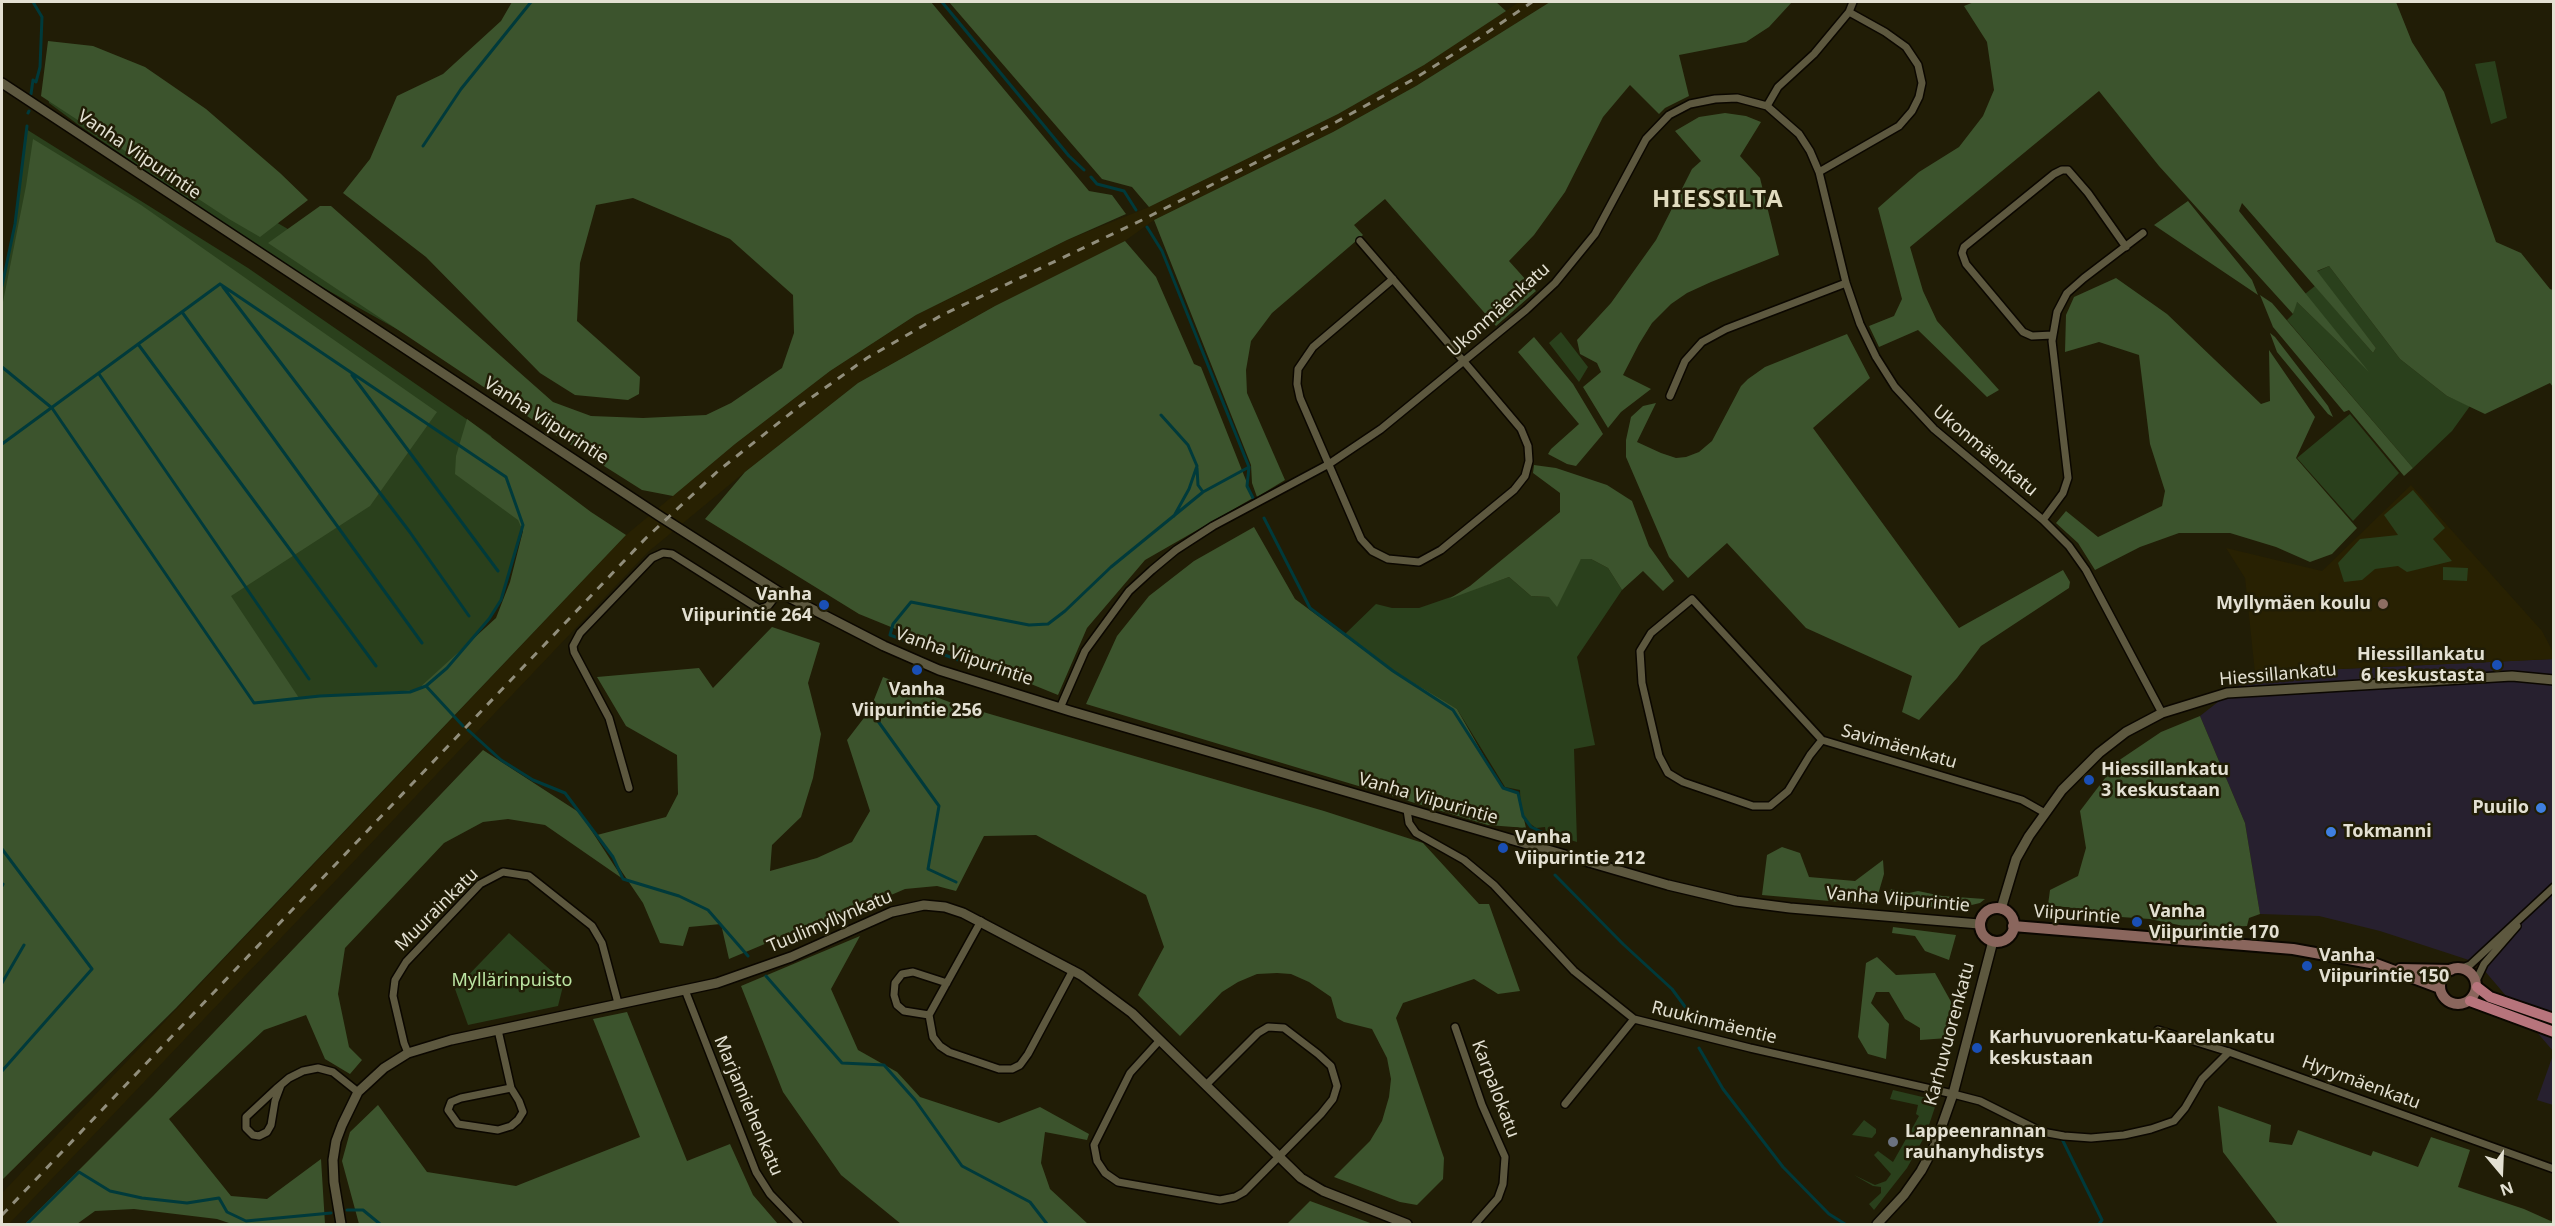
<!DOCTYPE html>
<html>
<head>
<meta charset="utf-8">
<style>
	body { margin:0 }
	#map { position:relative; width:2555px; height:1226px; overflow:hidden; background:#211d06; font-family:"Noto Sans",sans-serif }
	canvas { display:block }
	.frame { position:absolute; inset:0; border:3px solid #e3e0d2; pointer-events:none }
	.north { position:absolute; left:2471px; top:1142px; width:60px; height:60px; -webkit-text-stroke:4px #211d06; paint-order:stroke; rotate:161deg; font-size:16px; font-weight:700; line-height:24px; text-align:center; color:#e3e0d2 }
	.north::after { content:''; display:block; margin:auto; width:21px; height:27px; background:#e3e0d2; clip-path:polygon(50% 0,100% 100%,50% 72%,0 100%) }
</style>
</head>
<body>
<div id="map">
<canvas width="2555" height="1226"></canvas>
<div class="frame"></div>
<div class="north">N</div>
</div>
<script>
const ctx = document.querySelector('canvas').getContext('2d');
ctx.lineJoin = 'round';
function paint(path, color) { ctx.fillStyle = color; ctx.fill(path, 'evenodd'); }
const poly = rows => new Path2D(rows.map(r => 'M' + r).join(''));
function strokePath(path, color, width, dash) { ctx.strokeStyle = color; ctx.lineWidth = width; ctx.lineCap = dash ? 'butt' : 'round'; ctx.setLineDash(dash || []); ctx.stroke(path); }
function label(font, color, halo, rows, align = 'center') {
  ctx.font = font + ' "Noto Sans",sans-serif'; ctx.lineWidth = 5; ctx.setLineDash([]); ctx.textBaseline = 'middle'; ctx.strokeStyle = halo; ctx.fillStyle = color; for (const [text, x, y, turn = 0] of rows) {
    ctx.save(); ctx.translate(x, y); ctx.rotate((+turn || 0) * Math.PI / 180); ctx.textAlign = isNaN(turn) ? turn : align; if (halo) ctx.strokeText(text, 0, 0); ctx.fillText(text, 0, 0); ctx.restore();
  }
}
const commercial = poly([
	[2553,659,2553,1051,2478,963,2380,931,2319,916,2260,914,2245,823,2200,716,2255,673],
	[2553,1055,2554,1105,2553,1105,2537,1100]
]);
const built = poly([
	[1519,2,1550,2,1416,86,1333,132,1154,220,1125,241,995,306,858,383,745,472,648,552,9,1224,2,1224,2,1193,626,535,735,444,830,371,916,315,1067,240,1149,207,1338,114,1424,65],
	[2411,485,2542,631,2553,652,2553,659,2255,673,2245,578,2226,548,2322,571]
]);
const green = poly([
	[2495,61,2507,118,2491,124,2475,64],
	[48,96,252,208,310,242,418,341,313,282,212,216,80,126,49,103],
	[26,129,248,268,491,436,523,525,501,600,489,619,447,668,426,686,410,692,299,698,2,1180,2,286,15,224],
	[2329,266,2400,359,2447,396,2470,406,2452,431,2413,468,2287,320,2293,314,2296,301,2364,367,2305,294,2315,286,2373,353,2376,348,2316,272],
	[1561,332,1588,367,1579,382,1549,343],
	[2350,414,2399,473,2353,521,2297,458],
	[2413,490,2445,528,2433,539,2452,561,2407,572,2398,566,2375,569,2362,580,2344,582,2338,563,2360,539,2398,535,2384,515],
	[1581,559,1591,559,1608,568,1622,590,1577,657,1595,745,1574,749,1577,842,1546,833,1545,827,1536,828,1521,817,1520,790,1505,787,1457,709,1390,673,1345,634,1376,604,1392,608,1419,608,1509,577,1531,596,1549,597],
	[2443,567,2468,568,2467,581,2443,580],
	[509,933,564,982,558,1006,468,1025,455,989],
	[1893,1090,1931,1099,1936,1103,1935,1107,1926,1134,1907,1168,1874,1210,1869,1204,1881,1193,1881,1187,1873,1186,1854,1175,1875,1185,1886,1181,1891,1174,1874,1155,1878,1151,1893,1162,1919,1116,1916,1114,1918,1105,1890,1099],
	[1864,1120,1876,1129,1876,1133,1872,1138,1852,1135]
]);
const forest = poly([
	[512,2,931,2,1089,191,1112,195,1126,214,1067,240,916,315,830,371,735,444,673,496,642,490,563,440,268,243,320,206,331,206,553,402,591,416,643,418,706,415,731,403,782,368,794,333,793,295,730,239,633,198,596,205,580,263,577,321,640,377,639,394,628,400,575,395,540,373,426,257,343,193,370,159,397,96,443,74,501,21],
	[949,2,1496,2,1506,11,1424,65,1338,114,1149,207,1132,187,1102,179],
	[1550,2,1792,2,1769,27,1746,42,1679,55,1689,96,1665,108,1659,114,1630,85,1603,117,1565,192,1534,235,1509,261,1536,291,1496,326,1385,199,1354,225,1363,235,1272,313,1251,341,1246,370,1247,393,1285,480,1257,497,1252,483,1251,465,1154,220,1333,132,1416,86],
	[1974,2,2396,2,2412,42,2444,92,2496,242,2521,253,2550,289,2553,290,2553,387,2550,383,2485,414,2447,396,2400,359,2329,266,2317,271,2376,348,2373,353,2242,203,2239,211,2369,372,2297,302,2293,314,2159,166,2099,91,1910,247,1923,291,1937,321,1999,390,1987,397,1918,330,1879,347,1869,326,1894,316,1902,299,1878,208,1919,172,1959,147,1983,116,1994,90,1987,42,1964,6],
	[48,41,93,46,145,67,206,109,280,173,308,200,260,237,229,219,41,96],
	[1725,113,1746,116,1761,122,1740,156,1760,178,1779,255,1711,282,1687,293,1671,304,1652,323,1639,344,1623,375,1651,389,1621,412,1608,428,1583,387,1601,372,1597,363,1580,354,1577,340,1611,303,1656,240,1692,169,1701,161,1675,131,1699,117],
	[33,139,141,205,437,412,370,506,231,596,299,698,417,690,496,618,510,582,523,531,518,520,455,474,456,456,467,419,591,512,626,535,176,1008,2,1180,2,307,26,186],
	[2188,201,2252,280,2258,295,2154,225],
	[1125,241,1156,277,1194,364,1201,367,1253,498,1145,560,1087,628,1058,695,859,614,705,519,745,472,858,383,995,306],
	[2116,278,2167,314,2261,404,2270,401,2269,350,2315,417,2296,458,2357,528,2332,554,2310,562,2276,547,2230,533,2179,533,2140,547,2095,570,2078,543,2056,523,2066,511,2098,537,2162,506,2165,491,2150,444,2139,355,2099,342,2065,352,2066,315,2074,297],
	[2260,295,2272,303,2413,468,2404,476,2349,410,2344,412,2273,327],
	[2270,333,2275,337,2328,406,2333,417,2328,414,2277,352],
	[1847,334,1870,378,1813,428,1959,628,2063,570,2070,582,2069,588,1981,646,1957,678,1919,720,1902,712,1912,676,1806,628,1727,543,1688,578,1669,557,1626,457,1626,440,1631,417,1643,406,1656,403,1637,442,1661,453,1676,458,1686,457,1699,452,1712,441,1741,386,1748,379,1765,367],
	[1534,337,1573,384,1603,434,1576,466,1567,464,1548,454,1551,449,1579,424,1518,352],
	[1534,465,1556,468,1607,485,1632,501,1649,546,1674,581,1663,591,1643,571,1622,590,1608,568,1591,559,1581,559,1557,607,1549,597,1531,596,1509,577,1449,599,1470,586,1560,512,1560,493,1533,473],
	[1254,527,1295,599,1387,667,1457,709,1502,788,1518,793,1526,828,1488,825,1086,704,1117,636,1149,596,1194,561],
	[772,627,820,643,808,683,821,734,813,778,801,817,772,845,770,871,817,858,852,842,870,811,847,740,870,710,883,677,952,703,1324,811,1423,843,1479,904,1489,904,1520,991,1498,994,1474,979,1403,1003,1396,1018,1444,1158,1443,1179,1417,1205,1400,1202,1334,1177,1370,1141,1382,1121,1389,1097,1391,1079,1387,1058,1372,1029,1344,1022,1337,1018,1331,997,1309,982,1291,974,1277,973,1257,974,1238,982,1222,992,1180,1036,1138,995,1164,947,1146,895,1036,835,984,836,956,891,937,886,905,889,810,930,798,930,729,959,721,924,689,927,683,946,660,943,643,903,597,835,666,817,678,794,677,755,626,726,597,677,699,668,713,688],
	[2200,716,2245,823,2260,914,2249,918,2247,926,2198,929,2150,919,2121,917,2097,911,2048,905,2050,890,2078,876,2086,848,2080,811,2118,761,2161,732],
	[483,750,580,813,623,879,545,825,508,819,483,822,444,843,345,948,338,994,349,1047,362,1060,350,1074,325,1059,306,1015,264,1030,169,1119,231,1196,267,1199,321,1159,325,1224,232,1224,217,1219,134,1209,95,1211,77,1224,25,1224,153,1096],
	[1782,847,1800,853,1809,877,1855,881,1883,860,1884,874,1875,905,1762,895,1767,855],
	[1891,889,1909,893,1918,891,1942,896,1985,899,1980,903,1955,909,1938,908,1887,900],
	[1893,927,1956,935,1949,960,1925,951,1915,936,1892,933],
	[860,936,831,989,858,1050,897,1072,920,1097,999,1123,1040,1107,1089,1134,1087,1140,1045,1132,1041,1163,1050,1189,1088,1224,901,1224,841,1175,783,1092,741,986],
	[1877,957,1896,975,1935,973,1954,1007,1948,1038,1920,1040,1920,1028,1905,1019,1889,992,1876,992,1871,1003,1889,1024,1886,1059,1868,1054,1858,1037,1866,963],
	[627,1012,687,1161,730,1144,753,1195,778,1224,359,1224,342,1161,350,1132,378,1105,427,1172,516,1186,640,1137,593,1019],
	[2218,1106,2271,1125,2269,1142,2292,1145,2298,1130,2371,1156,2373,1151,2418,1167,2431,1137,2470,1150,2458,1187,2524,1209,2553,1222,2553,1224,2278,1224,2223,1152],
	[1310,1201,1373,1224,1287,1224]
]);
const stream = poly([
	[942,2,1069,156,1084,170],
	[31,94,33,80,36,82,40,67,42,17,33,2],
	[28,113,29,111],
	[423,146,461,89,531,2],
	[1091,177,1097,184,1124,191,1136,210],
	[1147,227,1162,251,1249,467,1247,486,1253,498],
	[2,286,15,224,27,126],
	[223,287,409,531,469,616],
	[182,312,422,643],
	[138,344,376,666],
	[2,367,52,408,254,703,320,696,410,692,426,686,447,668,489,619,501,600,523,525,506,477,220,284],
	[99,374,309,679],
	[352,375,498,571],
	[1161,415,1188,445,1197,466,1189,489,1174,516],
	[2,444,220,284],
	[1197,468,1198,485,1203,492],
	[1264,518,1310,608,1393,671,1453,710,1503,788,1518,793,1523,816,1531,827,1566,843],
	[1005,671,972,665,890,635,893,624,911,602,1029,625,1048,624,1065,611,1111,567,1203,492,1249,467],
	[426,686,463,726],
	[870,710,939,806,928,869,956,882],
	[468,730,501,760,533,780,565,793,613,857,623,879,679,896,708,910,748,956],
	[2,849,92,969,2,1071],
	[1555,875,1623,944,1672,989,1697,1023],
	[2,886,3,884],
	[766,976,842,1063,884,1065,915,1100,962,1166,1030,1202,1047,1224],
	[2,983,24,945],
	[1699,1048,1723,1089,1783,1167,1829,1214,1845,1224],
	[2062,1139,2102,1220,2099,1224],
	[347,1210,363,1210,380,1224],
	[27,1224,79,1172,110,1191,142,1198,187,1203,219,1198,227,1212,246,1221,331,1213]
]);
const minor = poly([
	[1767,106,1778,87,1814,54,1849,12,1853,2],
	[1819,172,1899,126,1912,111,1919,97,1922,83,1918,65,1906,47,1885,32,1849,12],
	[1360,241,1472,371,1521,429,1528,446,1529,461,1525,476,1514,490,1441,550,1419,562,1388,559,1372,551,1361,539,1300,398,1297,384,1298,369,1313,347,1393,279],
	[2053,335,2032,336,2023,332,1966,264,1962,253,1964,247,2054,174,2062,170,2068,170,2088,193,2126,247],
	[1670,396,1685,361,1702,342,1726,329,1846,283],
	[2043,520,2063,493,2068,478,2052,341,2057,312,2067,293,2084,278,2143,233],
	[1060,708,1085,651,1129,591,1152,570,1176,550,1213,526,1329,464,1381,429,1526,310,1555,283,1595,234,1646,139,1669,115,1690,104,1715,99,1737,98,1767,106,1799,134,1810,151,1819,172,1846,283,1860,324,1876,357,1895,387,1934,429,2043,520,2069,546,2086,570,2162,713],
	[1822,740,1810,755,1788,791,1770,806,1753,806,1683,782,1668,773,1659,756,1642,683,1640,651,1651,633,1692,599,1822,740,2022,800,2045,813],
	[629,788,609,718,574,652,573,646,580,633,652,558,663,553,672,554,759,609,768,606,779,592],
	[1407,810,1409,823,1416,833,1464,860,1494,885,1574,971,1634,1019,1750,1048,1953,1094,1980,1101,2042,1132,2064,1136,2091,1138,2124,1135,2151,1129,2174,1121,2185,1108,2202,1079,2229,1052],
	[981,921,929,1015,933,1037,940,1046,949,1052,999,1069,1012,1069,1020,1065,1028,1054,1073,970],
	[2462,968,2470,965,2554,887],
	[2476,981,2484,964,2517,926],
	[685,990,756,1172,770,1194,799,1224],
	[929,1015,904,1011,897,1005,894,995,895,983,902,974,913,972,947,983],
	[1455,1027,1482,1105,1505,1157,1503,1184,1498,1198,1475,1224],
	[498,1030,511,1088,461,1098,451,1102,448,1110,458,1124,498,1130,511,1126,518,1120,523,1112,519,1101,511,1088],
	[2158,1030,2229,1052,2554,1169],
	[1160,1040,1130,1073,1094,1145,1097,1161,1105,1173,1118,1182,1220,1200,1235,1197,1244,1192,1321,1114,1333,1099,1337,1086,1331,1066,1318,1054,1284,1028,1268,1027,1258,1033,1206,1085],
	[408,1053,404,1043,393,996,395,980,406,962,480,884,503,872,529,876,592,926,602,943,618,1003],
	[281,1085,275,1101,271,1125,267,1132,259,1136,253,1135,246,1128,246,1117,276,1089,289,1078,303,1071,318,1068,333,1072,358,1092],
	[1565,1104,1634,1019]
]);
const tertiary = poly([
	[2,83,661,517,779,592,884,646,939,670,1070,711,1668,885,1736,901,1790,908,1979,924],
	[2001,909,2016,859,2029,836,2062,790,2099,753,2126,732,2162,713,2227,693,2512,676,2554,680],
	[341,1224,334,1182,333,1160,336,1141,342,1125,358,1092,384,1068,408,1053,451,1040,717,983,791,957,892,912,924,905,945,907,963,913,1081,975,1132,1013,1301,1178,1323,1191,1407,1224],
	[1877,1224,1904,1195,1921,1171,1935,1145,1953,1094,1993,941]
]);
const secondary = poly([
	'1980 925a17 17 0 1 1 34 0a17 17 0 1 1-34 0Z',
	[2013,926,2293,949,2376,964,2440,988],
	'2440 986a18 18 0 1 1 36 0a18 18 0 1 1-36 0Z',
	[2400,969,2451,970]
]);
const primary = poly([
	[2477,987,2490,997,2554,1019],
	[2470,1001,2554,1032]
]);
const rail = poly([
	[2,1215,645,539,718,471,801,405,867,358,942,315,1142,220,1336,122,1414,79,1479,38,1532,2]
]);
const markers = [
	[2383,604,6,"#8d6e63"],
	[824,605,6,"#1a4fb4"],
	[2497,665,6,"#1a4fb4"],
	[917,670,6,"#1a4fb4"],
	[2089,780,6,"#1a4fb4"],
	[2541,808,6,"#3f7fe0"],
	[2331,832,6,"#3f7fe0"],
	[1503,848,6,"#1a4fb4"],
	[2137,922,6,"#1a4fb4"],
	[2307,966,6,"#1a4fb4"],
	[1977,1048,6,"#1a4fb4"],
	[1893,1142,6,"#6b7280"]
];
const streetNames = [
	["Vanha Viipurintie",139,155,34],
	["Ukonmäenkatu",1499,310,-42],
	["Vanha Viipurintie",546,421,33],
	["Ukonmäenkatu",1985,451,40],
	["Vanha Viipurintie",964,657,19],
	["Hiessillankatu",2278,675,-5],
	["Savimäenkatu",1899,747,16],
	["Vanha Viipurintie",1428,799,16],
	["Vanha Viipurintie",1898,900,5],
	["Muurainkatu",437,910,-45],
	["Viipurintie",2077,915,4],
	["Tuulimyllynkatu",830,922,-23],
	["Ruukinmäentie",1714,1023,14],
	["Karhuvuorenkatu",1950,1034,-75],
	["Hyrymäenkatu",2361,1083,20],
	["Karpalokatu",1495,1089,69],
	["Marjamiehenkatu",748,1106,67]
];
const poiNames = [
	["Vanha",812,595,"right"],
	["Viipurintie 264",812,616,"right"],
	["Myllymäen koulu",2371,604,"right"],
	["Hiessillankatu",2485,655,"right"],
	["6 keskustasta",2485,676,"right"],
	["Vanha",917,690,"center"],
	["Viipurintie 256",917,711,"center"],
	["Hiessillankatu",2101,770],
	["3 keskustaan",2101,791],
	["Puuilo",2529,808,"right"],
	["Tokmanni",2343,832],
	["Vanha",1515,838],
	["Viipurintie 212",1515,859],
	["Vanha",2149,912],
	["Viipurintie 170",2149,933],
	["Vanha",2319,956],
	["Viipurintie 150",2319,977],
	["Karhuvuorenkatu-Kaarelankatu",1989,1038],
	["keskustaan",1989,1059],
	["Lappeenrannan",1905,1132],
	["rauhanyhdistys",1905,1153]
];
const parkNames = [
	["Myllärinpuisto",512,981]
];
const districtNames = [
	["HIESSILTA",1718,200]
];
paint(commercial, '#27202f');
paint(built, '#282102');
paint(green, '#2a401c');
paint(forest, '#3c542d');
strokePath(stream, '#003a3b', 3);
strokePath(minor, '#0b0700', 10);
strokePath(tertiary, '#0b0700', 12);
strokePath(secondary, '#0b0700', 14);
strokePath(primary, '#0b0700', 14);
strokePath(minor, '#5d583f', 7);
strokePath(tertiary, '#5d583f', 9);
strokePath(secondary, '#8a665d', 10);
strokePath(primary, '#b7747c', 10);
strokePath(rail, '#918e7c', 3, [8, 8]);
for (const [x, y, r, color] of markers) { const dot = new Path2D(); dot.arc(x, y, r, 0, 2 * Math.PI); ctx.fillStyle = color; ctx.fill(dot); strokePath(dot, '#211d06', 2); }
label('18px', '#e3e0d2', '#211d06', streetNames);
label('bold 18px', '#e3e0d2', '#211d06', poiNames, 'left');
label('18px', '#bce6a4', '#211d06', parkNames);
ctx.letterSpacing = '1.5px';
label('bold 24px', '#e0dbbe', '#211d06', districtNames);
ctx.letterSpacing = '0px';
</script>
</body>
</html>
